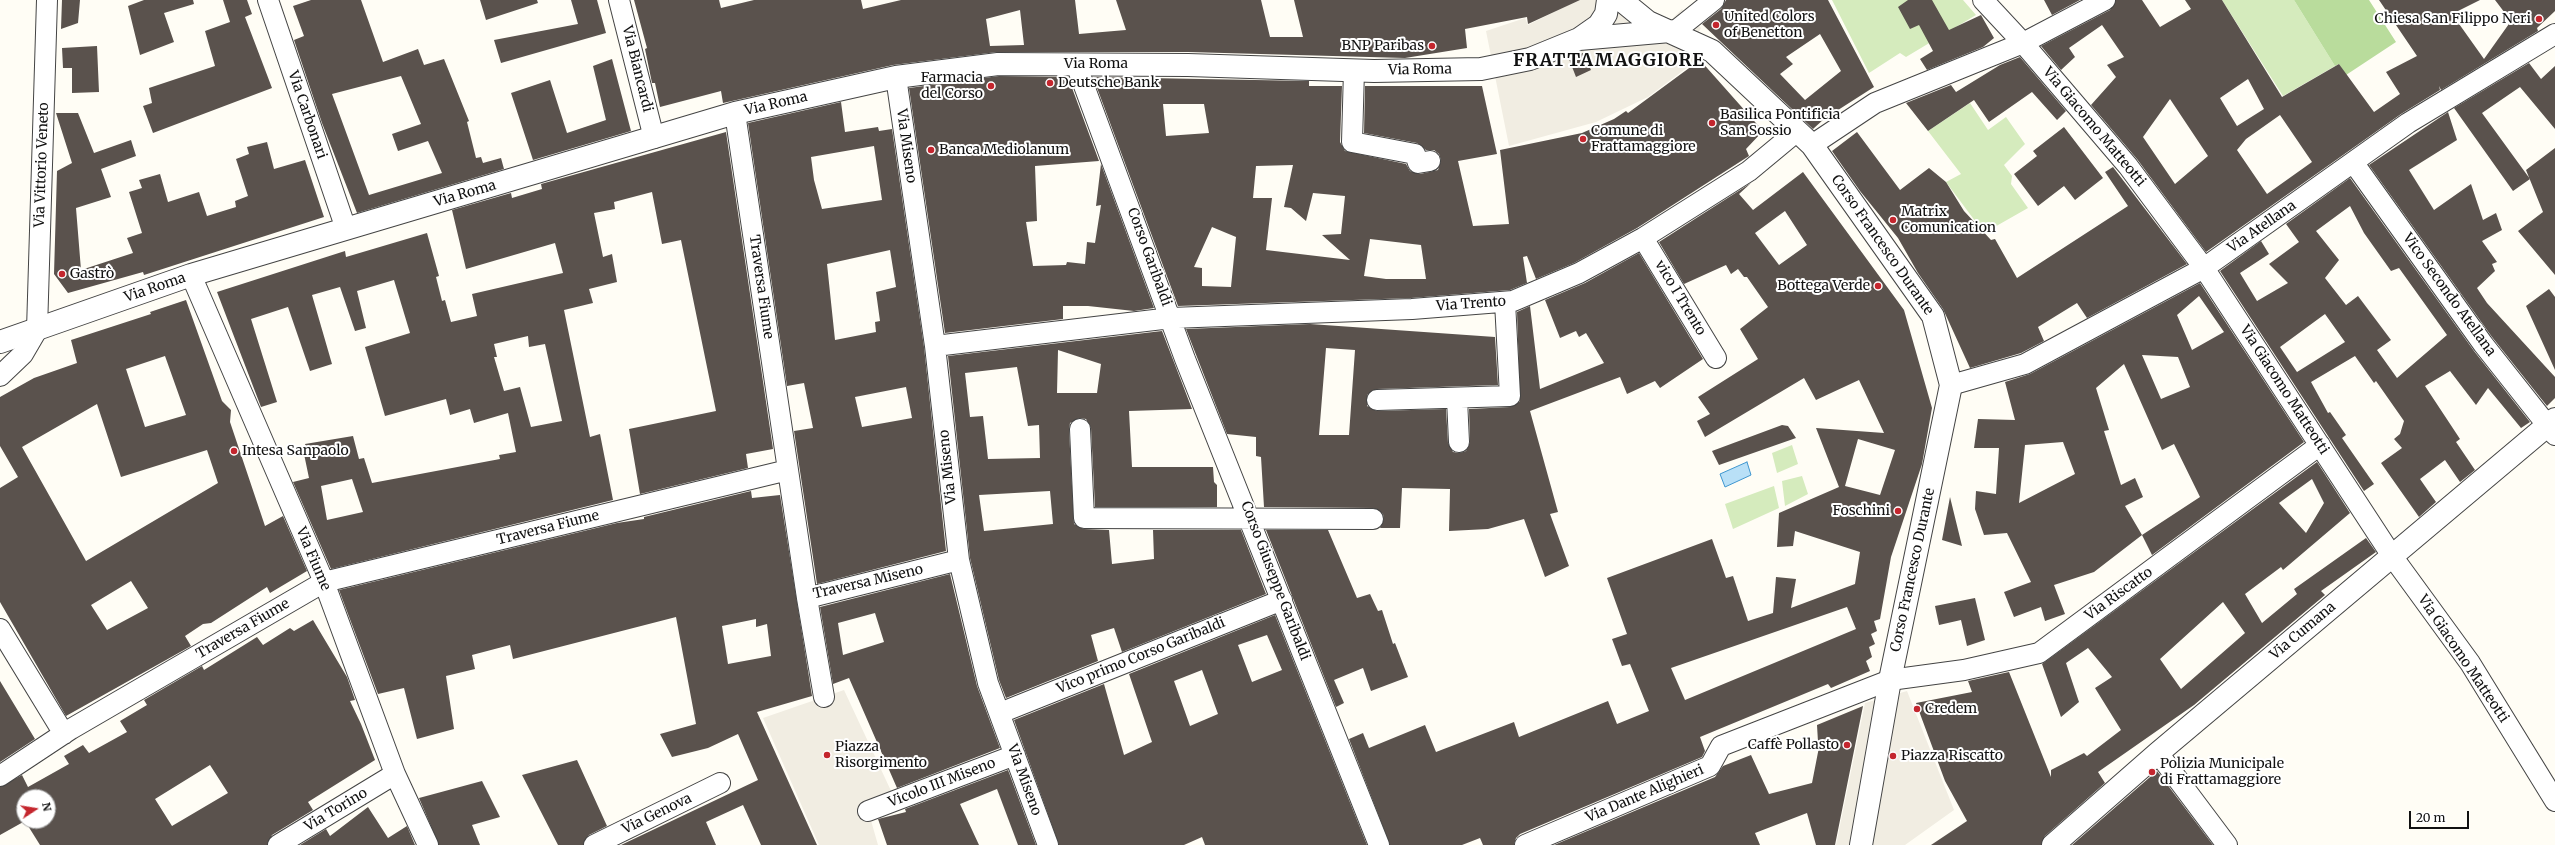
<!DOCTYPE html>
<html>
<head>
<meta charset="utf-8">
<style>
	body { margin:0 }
	#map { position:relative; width:2555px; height:845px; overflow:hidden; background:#fffdf5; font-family:Merriweather,serif }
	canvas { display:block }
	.north { position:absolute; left:16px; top:789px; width:40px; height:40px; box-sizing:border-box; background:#fff; border:1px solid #a0a0a0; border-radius:50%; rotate:78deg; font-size:11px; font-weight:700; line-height:16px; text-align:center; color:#111 }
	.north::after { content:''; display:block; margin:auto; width:14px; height:18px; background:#c4262e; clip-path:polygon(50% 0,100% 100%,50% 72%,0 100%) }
	.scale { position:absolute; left:2409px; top:811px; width:60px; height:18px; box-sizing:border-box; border:2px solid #111; border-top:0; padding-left:5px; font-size:12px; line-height:14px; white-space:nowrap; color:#111; -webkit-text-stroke:3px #fff; paint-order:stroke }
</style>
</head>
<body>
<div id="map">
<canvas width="2555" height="845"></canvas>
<div class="north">N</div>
<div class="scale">20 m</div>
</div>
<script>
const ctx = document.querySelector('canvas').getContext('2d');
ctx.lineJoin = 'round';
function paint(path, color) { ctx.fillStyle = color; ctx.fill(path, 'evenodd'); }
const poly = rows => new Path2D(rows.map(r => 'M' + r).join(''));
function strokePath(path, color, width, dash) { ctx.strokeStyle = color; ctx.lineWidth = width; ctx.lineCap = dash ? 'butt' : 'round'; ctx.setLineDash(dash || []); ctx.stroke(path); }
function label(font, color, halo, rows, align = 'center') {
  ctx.font = font + ' Merriweather,serif'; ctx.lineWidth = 4; ctx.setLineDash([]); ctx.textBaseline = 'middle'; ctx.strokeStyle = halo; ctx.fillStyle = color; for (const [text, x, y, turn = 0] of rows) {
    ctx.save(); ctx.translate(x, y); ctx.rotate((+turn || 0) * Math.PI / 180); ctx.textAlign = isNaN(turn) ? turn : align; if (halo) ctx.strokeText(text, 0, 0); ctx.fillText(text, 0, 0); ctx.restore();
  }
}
const green = poly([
	[1832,0,1963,0,1976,15,1906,57,1900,53,1869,73],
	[2222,0,2294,0,2335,66,2283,96],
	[1970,103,1988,130,2006,117,2025,144,2004,165,2012,176,2011,184,2028,208,1984,233,1946,182,1961,174,1928,131],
	[1792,445,1798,464,1777,473,1772,453],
	[1802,476,1808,494,1785,506,1782,481],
	[1774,486,1779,508,1733,529,1725,504]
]);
const forest = poly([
	[2294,0,2369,0,2396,42,2346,75,2339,64,2335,66]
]);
const plaza = poly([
	[1578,0,1630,0,1665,26,1682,9,1701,28,1691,46,1700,58,1648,97,1596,122,1509,146,1486,31,1525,18,1528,25],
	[844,690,892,793,866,803,878,845,819,845,763,718],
	[1907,691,1954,810,1905,845,1836,845,1865,703]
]);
const water = poly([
	[1747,462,1751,475,1725,487,1720,474,1747,462]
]);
const building = poly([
	[62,0,80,0,78,23,61,29],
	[144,0,193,0,194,4,164,13,174,42,140,55,128,6],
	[223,0,247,0,252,14,245,17,272,88,153,133,143,106,152,103,149,88,215,66,205,31,230,22],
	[311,0,361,0,383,62,418,49,424,65,444,59,469,121,467,122,476,158,481,157,483,163,501,158,504,169,357,213,322,123,294,40,304,36,293,6],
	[401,76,421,124,392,134,398,151,428,141,442,173,369,195,332,94],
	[480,0,537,0,538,3,486,20],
	[571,0,597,0,606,33,501,63,494,40,578,24],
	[634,0,719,0,721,8,754,0,861,0,863,9,901,0,1075,0,1079,34,1126,30,1116,0,1261,0,1270,37,1303,37,1294,0,1580,0,1528,24,1527,17,1465,29,1467,48,1405,58,1188,52,997,52,893,65,723,103,721,91,660,107,655,83,652,83,645,49,647,48],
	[1020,10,1024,45,990,46,986,19],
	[1726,0,1828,0,1874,87,1824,119,1813,129,1702,24,1721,9],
	[1820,34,1841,71,1805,100,1780,74,1793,64,1786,57],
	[1908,0,1932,0,1949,30,1981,15,1994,38,1983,47,1927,70,1920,59,1933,51,1919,25,1910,29,1898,7],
	[2044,0,2080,0,2052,15],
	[2116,0,2142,0,2160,27,2191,9,2185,0,2222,0,2282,97,2339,64,2374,112,2400,94,2386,72,2417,56,2379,0,2480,0,2452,14,2484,59,2511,21,2495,0,2555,0,2555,11,2537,28,2538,31,2441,90,2439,86,2440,90,2401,114,2206,252,2137,159,2091,105,2116,77,2107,65,2124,57,2102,25,2069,48,2075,57,2061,70,2041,46,2110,10],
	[2248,79,2264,109,2237,126,2220,98],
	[2170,99,2208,156,2175,184,2143,137],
	[2280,115,2312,162,2267,194,2237,150,2246,139],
	[97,46,99,92,72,93,72,68,63,68,62,48],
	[1583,53,1591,70,1576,77,1569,59],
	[2020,57,2066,111,2057,120,2032,92,1989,122,1974,100,1928,131,1906,103,1951,85,1956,92,2000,65],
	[612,59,631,131,533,160,511,93,550,80,567,133,606,120,593,66],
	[1700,60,1763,131,1746,149,1749,156,1637,228,1574,263,1536,279,1527,256,1523,257,1527,283,1510,290,1411,298,1178,306,1093,77,1309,81,1309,86,1342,86,1340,142,1345,151,1406,164,1410,171,1420,174,1438,170,1441,160,1439,154,1434,150,1426,150,1417,143,1364,133,1365,86,1482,86,1497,154,1458,161,1473,226,1509,224,1500,150,1582,133,1614,119,1626,111,1628,113],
	[1163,104,1204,104,1209,133,1166,136],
	[1293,165,1284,207,1291,208,1306,221,1313,193,1345,196,1341,234,1322,235,1350,260,1266,250,1272,198,1253,198,1256,166],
	[1212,227,1236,237,1231,287,1202,286,1202,268,1194,267],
	[1370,239,1421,245,1426,279,1386,279,1364,276],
	[2529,63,2541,79,2555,66,2555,129,2520,87,2482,113,2530,179,2513,191,2454,108],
	[999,76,1068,77,1099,161,1035,166,1037,221,1026,222,1033,266,1066,265,1067,262,1085,264,1087,242,1095,243,1101,205,1096,206,1101,164,1154,308,1134,311,1088,306,1063,306,1063,319,945,333,909,88],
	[841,102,845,132,878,127,879,131,892,129,924,347,946,551,817,584,794,431,813,428,804,383,787,386,748,123],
	[874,146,882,200,822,209,814,180,811,157],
	[890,250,896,287,876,292,880,321,875,322,876,332,835,340,827,264],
	[906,387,912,418,862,427,855,397],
	[2448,112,2457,140,2409,170,2434,210,2471,184,2483,220,2496,213,2502,230,2482,241,2497,262,2492,264,2495,271,2477,288,2487,303,2555,377,2555,398,2547,406,2492,337,2369,165],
	[56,113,78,113,94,153,131,140,136,156,101,169,111,197,76,208,81,270,133,253,127,238,142,233,129,192,142,188,139,180,160,174,168,202,199,192,207,216,236,207,235,201,248,196,236,159,249,154,247,147,267,142,274,169,305,160,324,217,144,275,143,272,68,293,54,274,57,171,72,163],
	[2064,127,2103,178,2075,200,2064,186,2038,206,2014,174,2037,156,2033,151],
	[726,132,773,449,746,454,748,468,640,494,629,429,716,411,681,240,662,244,652,192,614,202,615,209,594,213,603,257,612,254,617,282,589,289,593,303,564,310,590,437,600,434,613,500,331,569,293,482,309,478,304,454,308,453,305,444,353,436,359,459,364,458,372,483,500,459,499,455,516,452,508,413,474,423,470,409,450,415,446,399,385,416,365,347,410,333,394,280,357,291,366,328,355,331,340,287,312,295,332,364,310,371,288,307,251,319,277,402,261,407,217,292,345,251,346,257,427,233,439,276,436,277,442,301,445,300,451,322,477,316,472,294,563,273,555,243,466,269,452,210,511,193,512,198,542,189,541,184],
	[528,336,529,347,545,344,562,421,531,427,520,387,504,391,494,357,497,357,494,344],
	[352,479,363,512,327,520,321,486],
	[1857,132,1900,190,1929,168,1946,182,1964,211,1991,240,1995,239,2017,278,2128,206,2105,172,2113,167,2187,264,2087,318,2077,303,2038,327,2044,341,2021,353,1970,368,1943,309,1918,273,1898,238,1860,191,1832,151],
	[2555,148,2555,275,2518,231,2543,212,2526,170],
	[1803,172,1904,310,1932,408,1922,464,1891,557,1880,619,1874,621,1877,631,1871,634,1875,644,1869,647,1872,657,1866,661,1870,671,1831,688,1828,684,1700,737,1705,751,1702,757,1520,834,1516,838,1514,845,1483,845,1480,838,1462,845,1390,845,1349,739,1363,733,1369,748,1425,725,1436,752,1514,722,1519,737,1608,701,1617,724,1649,711,1630,664,1622,666,1612,639,1627,634,1607,578,1712,539,1726,578,1733,576,1748,621,1773,613,1776,577,1796,579,1791,608,1855,584,1860,552,1795,531,1793,546,1777,547,1779,513,1839,487,1816,428,1884,433,1859,380,1816,400,1804,378,1705,437,1697,421,1710,414,1698,397,1758,359,1740,329,1768,307,1747,277,1744,277,1738,269,1731,274,1726,265,1684,284,1659,242,1751,183,1739,194,1753,210],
	[1785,211,1807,245,1779,265,1755,233],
	[1858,439,1895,450,1880,495,1845,486],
	[1847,607,1856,629,1685,700,1671,668],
	[2350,178,2474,351,2530,422,2521,428,2488,388,2476,405,2450,371,2425,386,2460,439,2456,442,2475,470,2460,482,2445,460,2420,479,2436,502,2419,517,2381,463,2402,448,2394,439,2400,434,2404,421,2376,381,2374,383,2355,356,2311,382,2328,413,2330,412,2346,435,2342,438,2374,484,2364,491,2220,271,2261,241,2269,254,2240,273,2257,301,2288,283,2269,264,2299,242,2286,224],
	[2350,206,2364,233,2391,271,2399,268,2447,335,2397,378,2377,350,2391,340,2358,296,2346,305,2325,278,2339,260,2316,231],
	[2325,314,2345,342,2297,372,2280,347],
	[1639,253,1703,359,1660,388,1655,381,1627,394,1620,377,1530,411,1558,512,1550,514,1569,566,1545,577,1524,519,1488,529,1449,531,1450,489,1402,488,1400,528,1380,528,1384,519,1383,514,1373,508,1264,507,1261,457,1256,456,1256,437,1227,434,1186,329,1310,324,1495,337,1498,385,1377,389,1367,395,1367,406,1377,411,1446,409,1448,443,1453,452,1460,453,1466,451,1470,442,1469,409,1510,407,1520,401,1517,312,1530,306,1540,389,1604,363,1586,333,1579,337,1576,331,1560,338,1545,300,1585,283],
	[1326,348,1355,350,1349,435,1319,435],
	[2200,283,2304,442,2152,555,2142,535,2094,572,2054,585,2065,614,2045,621,2041,607,2014,617,2004,592,2031,582,2007,533,1984,535,1975,509,1976,491,1996,494,1999,448,1974,448,1978,419,2015,420,2005,382,2030,374],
	[2199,296,2224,332,2192,350,2177,315],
	[2142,355,2178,357,2190,387,2161,399],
	[2124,364,2162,450,2174,444,2200,497,2142,535,2125,506,2143,497,2135,478,2121,485,2104,431,2109,430,2096,388],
	[2063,442,2075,474,2019,503,2025,445],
	[2549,289,2555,297,2555,370,2526,306],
	[186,300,222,401,231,410,230,422,265,526,283,516,307,571,270,593,267,587,211,623,203,624,185,636,191,646,66,716,0,602,0,488,18,477,0,446,0,397,34,378,77,363,71,340,151,314,150,312],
	[165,356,186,415,145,427,126,369],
	[97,404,121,477,207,450,218,483,86,561,22,447],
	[131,581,148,608,107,630,91,605],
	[1162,331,1192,409,1129,411,1132,467,1213,467,1214,482,1217,485,1217,507,1095,507,1091,428,1086,419,1079,418,1070,423,1069,430,1074,524,1084,529,1109,530,1112,564,1154,559,1153,530,1241,530,1266,594,1122,652,1114,628,1091,635,1098,661,1006,698,999,680,970,558,948,356],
	[1058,350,1101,364,1097,393,1057,393],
	[1017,367,1028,426,1039,425,1040,458,988,459,983,416,970,417,965,373],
	[1050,491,1053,524,984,531,979,495],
	[1782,425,1788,426,1796,438,1719,465,1712,451],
	[2317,462,2350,513,2283,570,2281,567,2245,594,2262,623,2297,594,2294,589,2366,538,2376,552,2321,591,2325,595,2194,705,2098,772,2105,783,2045,836,2041,845,1931,845,1967,821,1945,781,1916,703,1972,692,1968,681,2009,672,2051,777,2051,770,2084,753,2087,756,2121,730,2095,688,2112,677,2088,648,2066,663,2079,702,2061,717,2042,664],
	[2312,479,2324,503,2306,533,2279,503],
	[2223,602,2245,633,2181,689,2160,659],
	[751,491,752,498,780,495,812,696,757,712,817,845,761,845,743,805,706,822,716,845,621,845,758,780,738,734,708,748,672,757,660,734,696,724,676,617,513,659,510,645,472,655,475,669,446,676,454,729,417,739,404,688,378,694,339,590,617,523,644,519,644,517],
	[756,619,756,627,767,624,771,656,728,664,722,626],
	[1950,497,1962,546,1942,540],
	[1266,530,1328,530,1357,598,1370,594,1378,611,1382,610,1393,644,1395,643,1408,677,1371,691,1363,668,1334,680,1344,703,1336,707],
	[950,574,977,686,1000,748,897,788,849,678,833,684,820,607],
	[875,613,884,642,843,655,838,623],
	[1975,598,1985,640,1967,646,1961,620,1939,625,1935,606],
	[1275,615,1367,845,1205,845,1202,837,1184,845,1059,845,1014,720,1104,684,1124,755,1152,742,1129,674],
	[1267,635,1282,670,1252,682,1238,645],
	[1202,670,1218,714,1190,726,1174,681],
	[313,620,347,677,355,700,350,701,361,724,375,760,308,802,313,810,272,835,267,845,40,845,25,821,48,821,48,797,24,797,25,821,0,835,0,787,22,775,28,787,69,764,64,756,83,745,89,753,127,732,120,721,147,705,144,700,202,666,204,670,257,637,263,645,290,628,294,631],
	[210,765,228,793,172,826,155,799],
	[0,681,35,739,0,762],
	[1863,706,1835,845,1816,845,1807,813,1755,833,1760,845,1554,845,1715,777,1723,766,1751,755,1769,794,1812,783,1820,742,1818,742,1817,725],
	[577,760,607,826,589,835,583,845,558,845,522,775],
	[1008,770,1036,845,1018,845,997,789,960,804,979,845,887,845,878,819,906,812,905,809],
	[2157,771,2213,845,2072,845],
	[482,781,500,817,472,825,480,845,439,845,419,798],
	[368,807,388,838,407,826,415,845,300,845,326,829,330,836]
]);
const minor = poly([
	[268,0,346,229],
	[619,0,654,138],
	[1983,0,2023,43,2128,166,2204,268,2392,556,2470,663,2555,801],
	[1674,32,1714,0],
	[1076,64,1185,359,1379,845],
	[1354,70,1352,142,1415,154,1418,163,1430,161],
	[896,77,935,346,959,560,988,683,1048,845],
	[1812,145,1875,103,2023,43,2105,0],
	[2353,162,2483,344,2555,435],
	[1643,238,1716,358],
	[191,275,324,582,395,774,428,845],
	[935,346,1171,318,1412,309,1513,301,1579,273,1643,238,1749,171,1796,132],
	[0,376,23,354,37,330,47,0],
	[1951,385,2025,364,2204,268,2408,123,2555,34],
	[1457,399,1459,442],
	[1377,400,1510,396,1505,302],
	[1080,429,1084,518,1373,519],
	[788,470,807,598,959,560],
	[807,598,824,697],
	[0,629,64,734],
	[1000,713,1282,600],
	[2158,753,2227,845],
	[0,776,71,729,324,582,788,470,735,113],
	[868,811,1015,755],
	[278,845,395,774],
	[594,845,720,783],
	[1525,845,1710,766,1721,746,1890,680,1964,670,2039,653,2320,445]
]);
const tertiary = poly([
	[1621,0,1648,22,1712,51,1812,145,1933,316,1951,385,1890,680,1861,845],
	[1579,39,1670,31],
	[0,342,191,275,735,113,896,77,998,64,1188,65,1374,71,1481,69,1530,59,1579,39,1599,25,1606,14,1608,0],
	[2053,845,2158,753,2555,419]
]);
const markers = [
	[2539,19,4,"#c4262e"],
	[1716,25,4,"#c4262e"],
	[1432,46,4,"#c4262e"],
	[1050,83,4,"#c4262e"],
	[991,86,4,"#c4262e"],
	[1712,123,4,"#c4262e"],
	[1583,139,4,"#c4262e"],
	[931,150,4,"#c4262e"],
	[1893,220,4,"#c4262e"],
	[62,274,4,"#c4262e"],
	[1878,286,4,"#c4262e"],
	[234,451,4,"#c4262e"],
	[1898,511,4,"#c4262e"],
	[1917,709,4,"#c4262e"],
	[1847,745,4,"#c4262e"],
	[827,755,4,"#c4262e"],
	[1893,756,4,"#c4262e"],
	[2152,772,4,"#c4262e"]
];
const poiNames = [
	["United Colors",1724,17],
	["of Benetton",1724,33],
	["Chiesa San Filippo Neri",2531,19,"right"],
	["BNP Paribas",1424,46,"right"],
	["Farmacia",983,78,"right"],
	["del Corso",983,94,"right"],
	["Deutsche Bank",1058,83],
	["Basilica Pontificia",1720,115],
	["San Sossio",1720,131],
	["Comune di",1591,131],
	["Frattamaggiore",1591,147],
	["Banca Mediolanum",939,150],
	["Matrix",1901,212],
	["Comunication",1901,228],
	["Gastrò",70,274],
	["Bottega Verde",1870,286,"right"],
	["Intesa Sanpaolo",242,451],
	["Foschini",1890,511,"right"],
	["Credem",1925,709],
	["Caffè Pollasto",1839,745,"right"],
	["Piazza",835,747],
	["Risorgimento",835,763],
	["Piazza Riscatto",1901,756],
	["Polizia Municipale",2160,764],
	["di Frattamaggiore",2160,780]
];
const streetNames = [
	["Via Roma",1096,64],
	["Via Biancardi",637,69,76],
	["Via Roma",1420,70,-1],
	["Via Roma",776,104,-13],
	["Via Carbonari",307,115,71],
	["Via Giacomo Matteotti",2094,127,50],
	["Via Miseno",906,146,82],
	["Via Vittorio Veneto",42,165,-88],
	["Via Roma",465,194,-16],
	["Via Atellana",2262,227,-35],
	["Corso Francesco Durante",1882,245,55],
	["Corso Garibaldi",1149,257,70],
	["Traversa Fiume",761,287,82],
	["Via Roma",155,288,-19],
	["Vico Secondo Atellana",2449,295,54],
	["vico I Trento",1680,298,59],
	["Via Trento",1471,304,-4],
	["Via Giacomo Matteotti",2284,390,57],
	["Via Miseno",948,467,-96],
	["Traversa Fiume",548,528,-14],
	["Via Fiume",313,559,67],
	["Corso Francesco Durante",1913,570,-78],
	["Corso Giuseppe Garibaldi",1275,581,69],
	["Traversa Miseno",868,582,-13],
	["Via Riscatto",2119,594,-36],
	["Traversa Fiume",243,629,-30],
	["Via Cumana",2303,631,-40],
	["Vico primo Corso Garibaldi",1141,656,-22],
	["Via Giacomo Matteotti",2463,659,56],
	["Via Miseno",1024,780,70],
	["Vicolo III Miseno",942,783,-21],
	["Via Dante Alighieri",1645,794,-23],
	["Via Torino",336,810,-31],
	["Via Genova",657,814,-26]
];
const districtNames = [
	["FRATTAMAGGIORE",1609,61]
];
paint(green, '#d5ebbd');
paint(forest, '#b9dc9c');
paint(plaza, '#f1ede2');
paint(water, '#b9e0f7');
strokePath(water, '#3f96cf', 1);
paint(building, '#5a524d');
strokePath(minor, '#444', 22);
strokePath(tertiary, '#444', 24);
strokePath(minor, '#fff', 20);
strokePath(tertiary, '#fff', 22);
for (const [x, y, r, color] of markers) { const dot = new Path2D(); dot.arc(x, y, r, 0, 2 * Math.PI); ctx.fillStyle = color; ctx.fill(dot); strokePath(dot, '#fff', 1.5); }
label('14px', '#111', '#fff', poiNames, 'left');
label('14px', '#111', '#fff', streetNames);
ctx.letterSpacing = '1px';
label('bold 18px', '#111', '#fff', districtNames);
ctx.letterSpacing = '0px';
</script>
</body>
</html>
